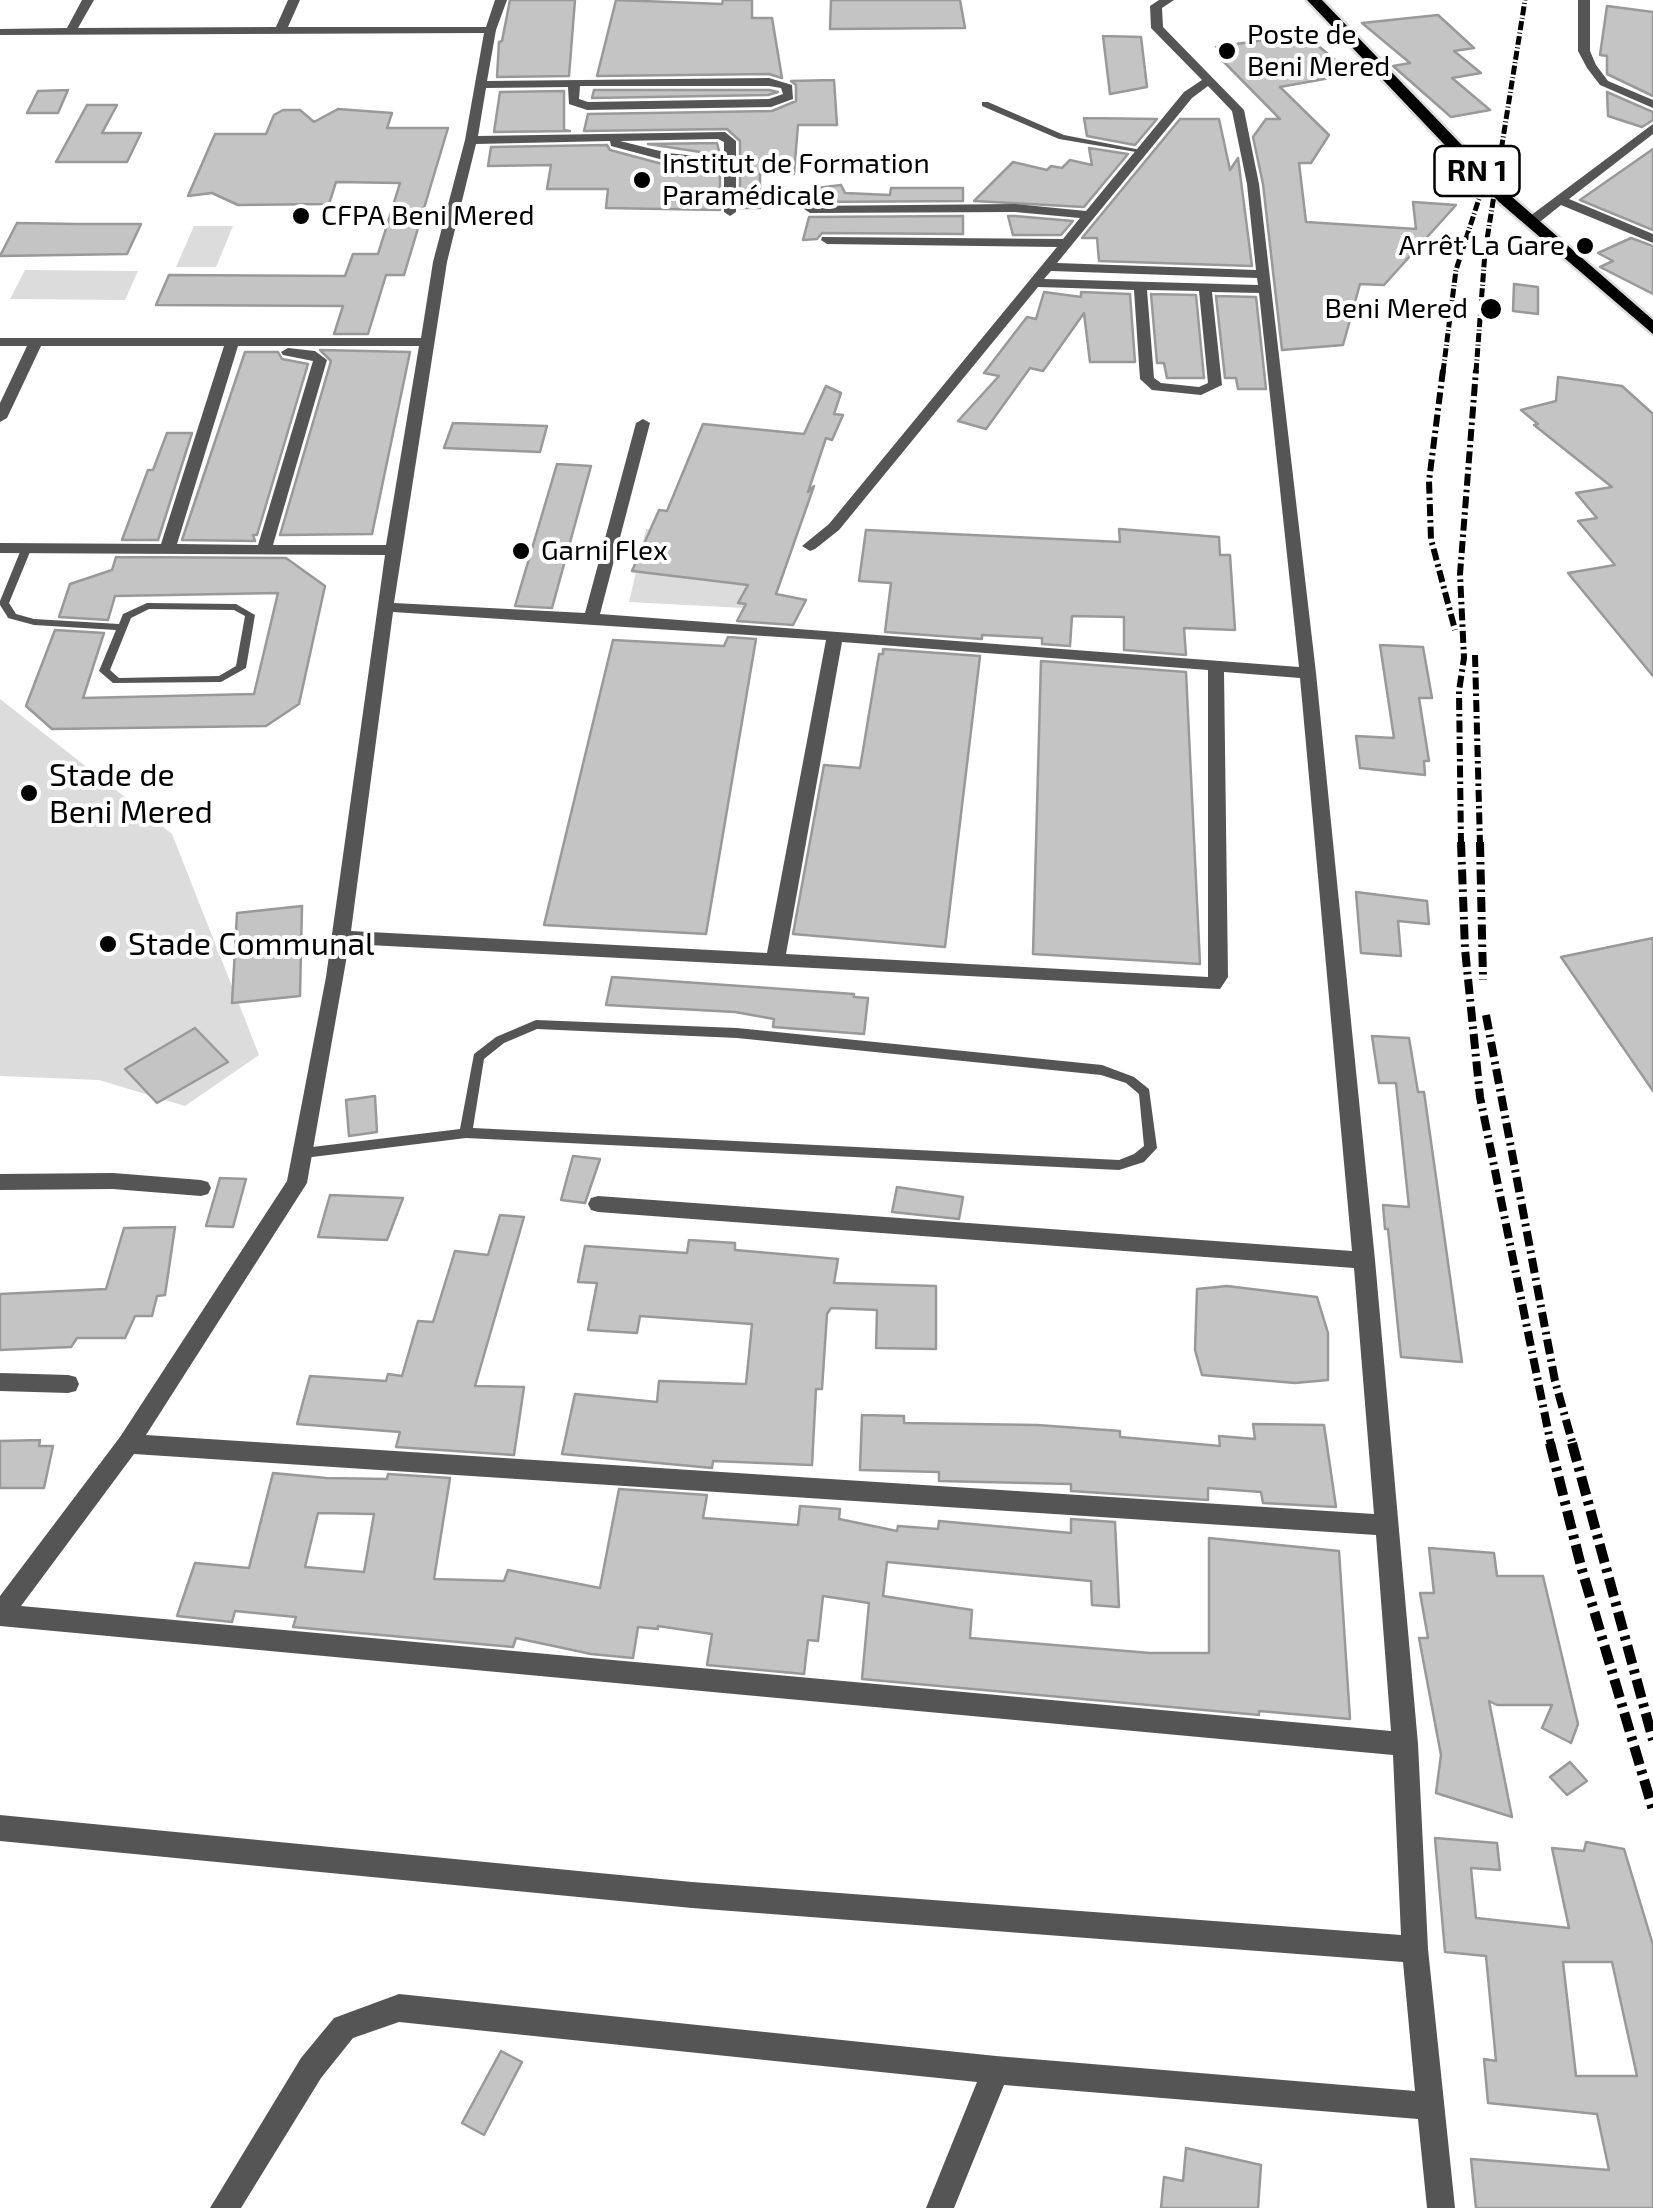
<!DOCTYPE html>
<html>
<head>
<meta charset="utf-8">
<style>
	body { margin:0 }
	canvas { display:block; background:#fff }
</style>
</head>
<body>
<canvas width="1653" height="2208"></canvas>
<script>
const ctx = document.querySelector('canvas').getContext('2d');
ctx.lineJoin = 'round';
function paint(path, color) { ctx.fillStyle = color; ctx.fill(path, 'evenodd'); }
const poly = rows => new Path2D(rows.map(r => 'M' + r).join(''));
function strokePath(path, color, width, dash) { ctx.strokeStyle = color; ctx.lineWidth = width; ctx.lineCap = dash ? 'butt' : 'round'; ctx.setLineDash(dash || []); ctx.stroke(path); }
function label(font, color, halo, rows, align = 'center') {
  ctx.font = font + ' "Exo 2",sans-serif'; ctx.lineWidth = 8; ctx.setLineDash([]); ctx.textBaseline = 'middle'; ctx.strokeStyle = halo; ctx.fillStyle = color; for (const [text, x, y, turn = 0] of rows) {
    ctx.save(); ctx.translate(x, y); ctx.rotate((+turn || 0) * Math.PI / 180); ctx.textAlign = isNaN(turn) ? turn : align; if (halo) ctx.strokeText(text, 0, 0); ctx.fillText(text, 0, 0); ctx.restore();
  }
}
const green = poly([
	[194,226,233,226,216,267,176,267],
	[25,270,138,271,125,300,10,299],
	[646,529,776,535,763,609,629,602],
	[0,699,172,834,259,1055,185,1106,99,1080,0,1076]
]);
const building = poly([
	[510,0,575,0,569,76,497,77,499,42,502,41,510,0],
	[616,0,722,4,723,0,752,0,752,18,772,18,782,78,769,74,597,76,616,0],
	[831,0,960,0,965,28,830,29,831,0],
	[1607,6,1653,12,1653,96,1607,74,1607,56,1600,55,1607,6],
	[1438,15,1474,48,1454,51,1481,73,1452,78,1490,110,1451,117,1393,66,1410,63,1362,23,1438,15],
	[1304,34,1352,74,1280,87,1329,135,1311,163,1299,163,1306,222,1416,229,1413,202,1456,205,1384,285,1360,284,1343,345,1282,350,1263,184,1253,137,1266,119,1280,119,1221,59,1227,58,1216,47,1304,34],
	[1103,36,1141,37,1147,87,1110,94,1103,36],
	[834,80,837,125,798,125,794,174,760,174,760,208,740,208,740,141,727,129,584,131,588,114,772,111,796,101,796,85,791,81,834,80],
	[68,90,58,113,27,113,38,91,68,90],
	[594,90,769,90,778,92,768,95,592,98,594,90],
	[564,91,564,130,570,131,494,132,500,92,564,91],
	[1607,92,1653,112,1653,120,1642,127,1608,116,1607,92],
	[87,105,117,105,102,133,141,133,127,162,56,162,87,105],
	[338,109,392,113,387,128,448,128,404,275,386,275,368,334,334,334,343,306,156,305,169,275,345,276,353,254,378,254,400,183,336,182,329,204,238,205,212,193,188,196,215,134,266,134,274,115,283,110,300,110,314,122,338,109],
	[1084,118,1157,119,1135,145,1087,136,1084,118],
	[1180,119,1219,119,1230,170,1238,158,1252,266,1099,261,1097,238,1082,238,1180,119],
	[717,143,720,155,648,144,717,143],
	[607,145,610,150,666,165,720,169,720,210,606,208,608,189,547,189,551,165,488,166,491,147,607,145],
	[1089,148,1128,154,1084,207,974,201,1013,162,1047,170,1051,166,1062,168,1070,160,1092,165,1089,148],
	[1653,149,1653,230,1580,200,1653,149],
	[841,185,845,193,890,195,891,188,963,188,963,201,813,202,817,188,841,185],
	[963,216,963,234,822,233,817,239,803,240,809,217,963,216],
	[1008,216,1015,216,1073,221,1061,235,1013,235,1008,216],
	[17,223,77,224,141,224,127,254,0,256,17,223],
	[1631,238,1653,246,1653,294,1600,267,1613,261,1598,253,1631,238],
	[1514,284,1538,287,1538,314,1513,311,1514,284],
	[1044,292,1081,297,1081,292,1130,294,1135,362,1090,362,1084,313,1043,371,1030,368,986,429,958,421,999,376,984,373,1027,317,1036,319,1044,292],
	[1151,294,1196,295,1204,378,1167,378,1164,363,1157,363,1151,294],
	[1216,296,1256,297,1266,389,1238,389,1236,378,1225,378,1216,296],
	[320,350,410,352,372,534,280,535,331,361,320,350],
	[245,352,278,352,282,359,308,364,257,535,253,535,255,541,182,540,245,352],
	[1558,377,1622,386,1653,414,1653,676,1568,573,1615,565,1578,521,1597,518,1576,493,1612,487,1534,425,1538,424,1521,410,1556,401,1558,377],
	[826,386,841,393,834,414,843,415,832,440,826,438,808,492,814,486,776,594,806,600,793,625,737,621,746,604,738,603,748,585,632,571,659,510,667,511,703,424,804,434,826,386],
	[453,423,547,426,540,452,444,448,453,423],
	[167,433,192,433,158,540,122,540,148,470,153,470,167,433],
	[557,464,591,466,552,608,515,606,557,464],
	[1119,529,1219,537,1220,555,1230,555,1235,630,1184,628,1186,655,1124,650,1124,617,1072,616,1070,646,1042,644,1042,638,982,635,982,639,885,632,891,583,859,581,866,530,1120,542,1119,529],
	[116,557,286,558,325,586,299,704,266,726,52,729,26,706,55,630,104,633,83,698,254,694,278,593,115,596,108,620,59,617,70,584,112,570,116,557],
	[728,637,756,639,706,934,544,925,613,640,724,646,728,637],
	[1380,645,1423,647,1432,698,1419,698,1429,761,1424,761,1425,775,1360,768,1356,736,1394,738,1380,645],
	[883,649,980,656,945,947,793,934,824,765,860,768,879,654,883,654,883,649],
	[1041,661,1186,672,1200,964,1033,954,1041,661],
	[1356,892,1427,901,1429,924,1398,921,1401,956,1361,953,1356,892],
	[302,906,300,996,232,1003,237,913,302,906],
	[1653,938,1653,1091,1561,957,1653,938],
	[612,977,854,994,854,997,868,998,864,1034,773,1027,774,1019,735,1012,606,1005,612,977],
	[195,1028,228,1062,157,1103,125,1069,195,1028],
	[1372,1036,1409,1038,1418,1092,1424,1092,1462,1362,1401,1357,1388,1229,1385,1229,1383,1205,1409,1207,1396,1083,1379,1083,1372,1036],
	[375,1096,377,1132,349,1136,346,1100,375,1096],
	[573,1156,600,1159,585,1203,561,1200,573,1156],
	[220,1178,246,1179,233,1227,206,1226,220,1178],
	[897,1187,963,1197,959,1219,892,1212,897,1187],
	[330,1195,403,1198,387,1240,318,1237,330,1195],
	[500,1215,524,1217,475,1386,524,1387,514,1455,396,1447,400,1432,297,1424,310,1376,386,1381,388,1374,402,1376,418,1321,433,1322,455,1251,488,1255,500,1215],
	[175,1227,165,1295,157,1296,152,1316,135,1316,125,1338,77,1338,71,1347,0,1350,0,1294,106,1289,124,1228,175,1227],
	[689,1240,735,1243,735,1250,838,1259,834,1283,936,1286,936,1349,876,1348,877,1310,831,1308,827,1314,822,1389,816,1389,812,1465,713,1461,712,1468,562,1454,575,1394,657,1402,659,1381,746,1384,752,1324,640,1316,637,1333,588,1330,597,1283,578,1282,585,1246,687,1253,689,1240],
	[1227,1286,1317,1297,1328,1333,1328,1380,1295,1383,1202,1375,1195,1350,1197,1289,1227,1286],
	[862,1415,904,1416,904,1423,1037,1425,1120,1431,1120,1437,1220,1446,1219,1436,1255,1439,1253,1424,1324,1425,1336,1507,1263,1503,1261,1492,1208,1488,1208,1500,1071,1491,1071,1484,939,1481,939,1472,860,1470,862,1415],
	[40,1440,39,1446,53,1446,44,1488,0,1488,0,1441,40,1440],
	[273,1473,326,1478,387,1479,388,1474,450,1478,434,1579,504,1581,508,1570,600,1588,619,1489,707,1495,703,1518,798,1525,800,1506,840,1509,839,1519,897,1531,898,1526,938,1529,939,1521,1071,1533,1071,1519,1115,1522,1119,1607,1092,1605,1091,1581,887,1562,883,1596,972,1610,970,1638,1150,1653,1209,1653,1209,1538,1339,1551,1350,1719,1259,1711,1259,1715,862,1679,869,1603,823,1596,818,1641,808,1640,804,1674,707,1665,712,1634,658,1626,658,1629,638,1627,633,1658,591,1654,516,1638,513,1647,293,1627,296,1617,235,1611,232,1622,177,1616,195,1563,249,1568,273,1473],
	[318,1513,374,1514,364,1572,305,1567,318,1513],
	[1429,1548,1494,1553,1497,1576,1543,1576,1578,1724,1571,1743,1542,1728,1552,1705,1497,1705,1489,1701,1512,1817,1436,1793,1441,1755,1419,1638,1428,1638,1420,1593,1434,1593,1429,1548],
	[1570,1762,1587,1781,1567,1795,1550,1777,1570,1762],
	[1435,1838,1497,1843,1500,1870,1471,1868,1476,1918,1569,1928,1552,1848,1584,1851,1586,1842,1624,1849,1653,1945,1653,2208,1476,2208,1471,2159,1609,2170,1597,2114,1488,2103,1484,2059,1496,2061,1486,1956,1445,1952,1435,1838],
	[1563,1962,1612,1962,1637,2076,1576,2076,1563,1962],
	[501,2051,522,2062,484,2135,462,2123,501,2051],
	[1186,2148,1261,2165,1258,2208,1161,2208,1164,2177,1183,2181,1186,2148]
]);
const service = poly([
	[982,102,988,102,1064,135,1146,151,1142,153,1059,139,982,106,982,102],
	[27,544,32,547,9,603,16,614,34,619,119,624,123,614,147,603,236,604,255,615,246,668,221,682,113,683,99,671,116,630,34,625,8,618,7,616,0,605,0,601,22,547,27,544],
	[149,609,234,610,245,616,236,666,219,676,119,678,110,670,131,618,149,609],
	[536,1020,737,1028,1102,1065,1134,1077,1149,1089,1157,1148,1144,1162,1119,1170,466,1138,304,1158,299,1157,298,1153,299,1149,304,1148,460,1129,474,1054,496,1037,536,1020],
	[537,1029,737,1038,1101,1075,1126,1083,1139,1094,1144,1146,1134,1154,1119,1160,473,1128,484,1059,504,1043,537,1029]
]);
const minor = poly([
	[82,0,94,0,78,28,276,27,288,0,300,0,288,27,486,27,495,0,507,0,496,30,487,81,769,78,792,85,793,99,771,107,587,110,569,104,568,87,486,88,478,136,725,132,736,141,736,212,730,216,724,212,724,166,667,161,611,146,610,141,476,144,447,262,394,603,585,613,636,423,643,419,650,423,600,614,1299,667,1259,293,1212,292,1222,385,1201,395,1152,390,1140,379,1134,290,1038,287,839,530,815,549,810,551,802,546,829,524,1057,247,827,244,821,240,822,237,1063,239,1080,218,1015,212,810,213,804,209,805,206,1015,204,1086,211,1184,92,1202,80,1151,28,1150,6,1159,0,1174,0,1162,8,1163,27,1244,110,1259,184,1316,673,1375,1260,1418,1744,1428,1949,1455,2208,1427,2208,1418,2119,1004,2085,954,2208,926,2208,977,2082,399,2022,353,2038,321,2078,241,2208,210,2208,301,2058,334,2018,399,1994,996,2056,1415,2091,1403,1962,692,1908,0,1841,0,1815,692,1882,1401,1935,1393,1755,0,1626,0,1596,120,1437,287,1181,326,977,385,555,0,553,0,543,161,544,224,346,41,346,7,418,0,422,0,403,27,346,0,346,0,338,421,338,433,262,465,140,484,33,0,35,0,29,67,28,82,0],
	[580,86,769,86,781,88,783,94,769,99,588,102,579,99,580,86],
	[1208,86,1232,111,1247,184,1256,270,1057,263,1192,98,1208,86],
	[718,139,724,142,724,159,668,153,620,141,718,139],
	[1051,271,1257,278,1258,285,1044,279,1051,271],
	[1147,290,1199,291,1208,383,1199,387,1161,383,1154,378,1147,290],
	[238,346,419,346,386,545,273,545,327,360,315,351,288,348,281,352,283,355,313,361,258,545,177,544,238,346],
	[393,612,826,640,767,953,351,931,393,612],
	[842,642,1208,670,1208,977,786,954,842,642],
	[1224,672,1300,678,1352,1251,598,1196,591,1198,588,1204,591,1210,598,1212,1354,1268,1374,1514,146,1435,307,1183,349,944,1220,989,1228,977,1224,672],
	[134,1454,1376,1535,1391,1731,21,1606,134,1454],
	[1578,0,1590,0,1590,51,1596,65,1608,81,1653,100,1653,108,1600,85,1587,68,1578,51,1578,0],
	[1653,124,1653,134,1569,199,1653,234,1653,243,1561,205,1536,225,1526,225,1526,219,1653,124],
	[113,1173,201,1180,208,1182,211,1188,208,1194,201,1196,113,1189,0,1190,0,1174,113,1173],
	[0,1373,68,1375,76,1377,79,1384,76,1391,68,1393,0,1391,0,1373]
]);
const primary = poly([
	[1307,0,1322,0,1511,196,1653,320,1653,334,1499,202,1307,0]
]);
const railFar3 = poly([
	[1443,372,1456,270,1485,180,1497,170],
	[1476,372,1485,252,1525,0]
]);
const railFar2 = poly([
	[1443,370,1429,481,1431,539,1455,630],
	[1475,655,1480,845],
	[1461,845,1459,691,1464,658,1460,574,1476,370]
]);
const railFar1 = poly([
	[1461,842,1465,949,1480,1097,1551,1445],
	[1480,842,1483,980],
	[1486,1015,1555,1381,1573,1445]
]);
const rail = poly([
	[1550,1443,1582,1570,1653,1810],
	[1572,1443,1653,1740]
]);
const markers = [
	[1227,51,10,"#000"],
	[642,180,10,"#000"],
	[301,216,10,"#000"],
	[1585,246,10,"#000"],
	[1491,309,12,"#000"],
	[521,551,10,"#000"],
	[29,793,10,"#000"],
	[108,944,10,"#000"]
];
const farPoinames = [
	["Poste de",1247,35],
	["Beni Mered",1247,67],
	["Institut de Formation",662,164],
	["Paramédicale",662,196],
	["CFPA Beni Mered",321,216],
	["Arrêt La Gare",1565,246,"right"],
	["Beni Mered",1468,309,"right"],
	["Garni Flex",541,551]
];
const shields = [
	[1477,171,85]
];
const shieldNames = [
	["RN 1",1477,171]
];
const poiNames = [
	["Stade de",49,775],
	["Beni Mered",49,812],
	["Stade Communal",128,944]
];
paint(green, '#dcdcdc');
paint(building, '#c4c4c4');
strokePath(building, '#999', 2.5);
strokePath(primary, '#dbdbdb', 5);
paint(service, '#555');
paint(minor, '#555');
paint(primary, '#000');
strokePath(railFar3, '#000', 5, [9, 2.5, 1, 2.5]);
strokePath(railFar2, '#000', 6, [12, 4, 2.5, 4]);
strokePath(railFar1, '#000', 8, [15, 5, 2.5, 5]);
strokePath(rail, '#000', 10, [19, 6, 4, 6]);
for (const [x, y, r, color] of markers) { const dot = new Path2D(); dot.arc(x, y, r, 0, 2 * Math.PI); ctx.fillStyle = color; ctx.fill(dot); strokePath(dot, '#fff', 4); }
label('28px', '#000', '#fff', farPoinames, 'left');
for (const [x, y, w] of shields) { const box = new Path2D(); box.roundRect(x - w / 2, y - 25, w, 50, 8); ctx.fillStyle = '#fff'; ctx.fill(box); strokePath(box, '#000', 2.5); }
label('bold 30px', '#000', null, shieldNames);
label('32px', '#000', '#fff', poiNames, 'left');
</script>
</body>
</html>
